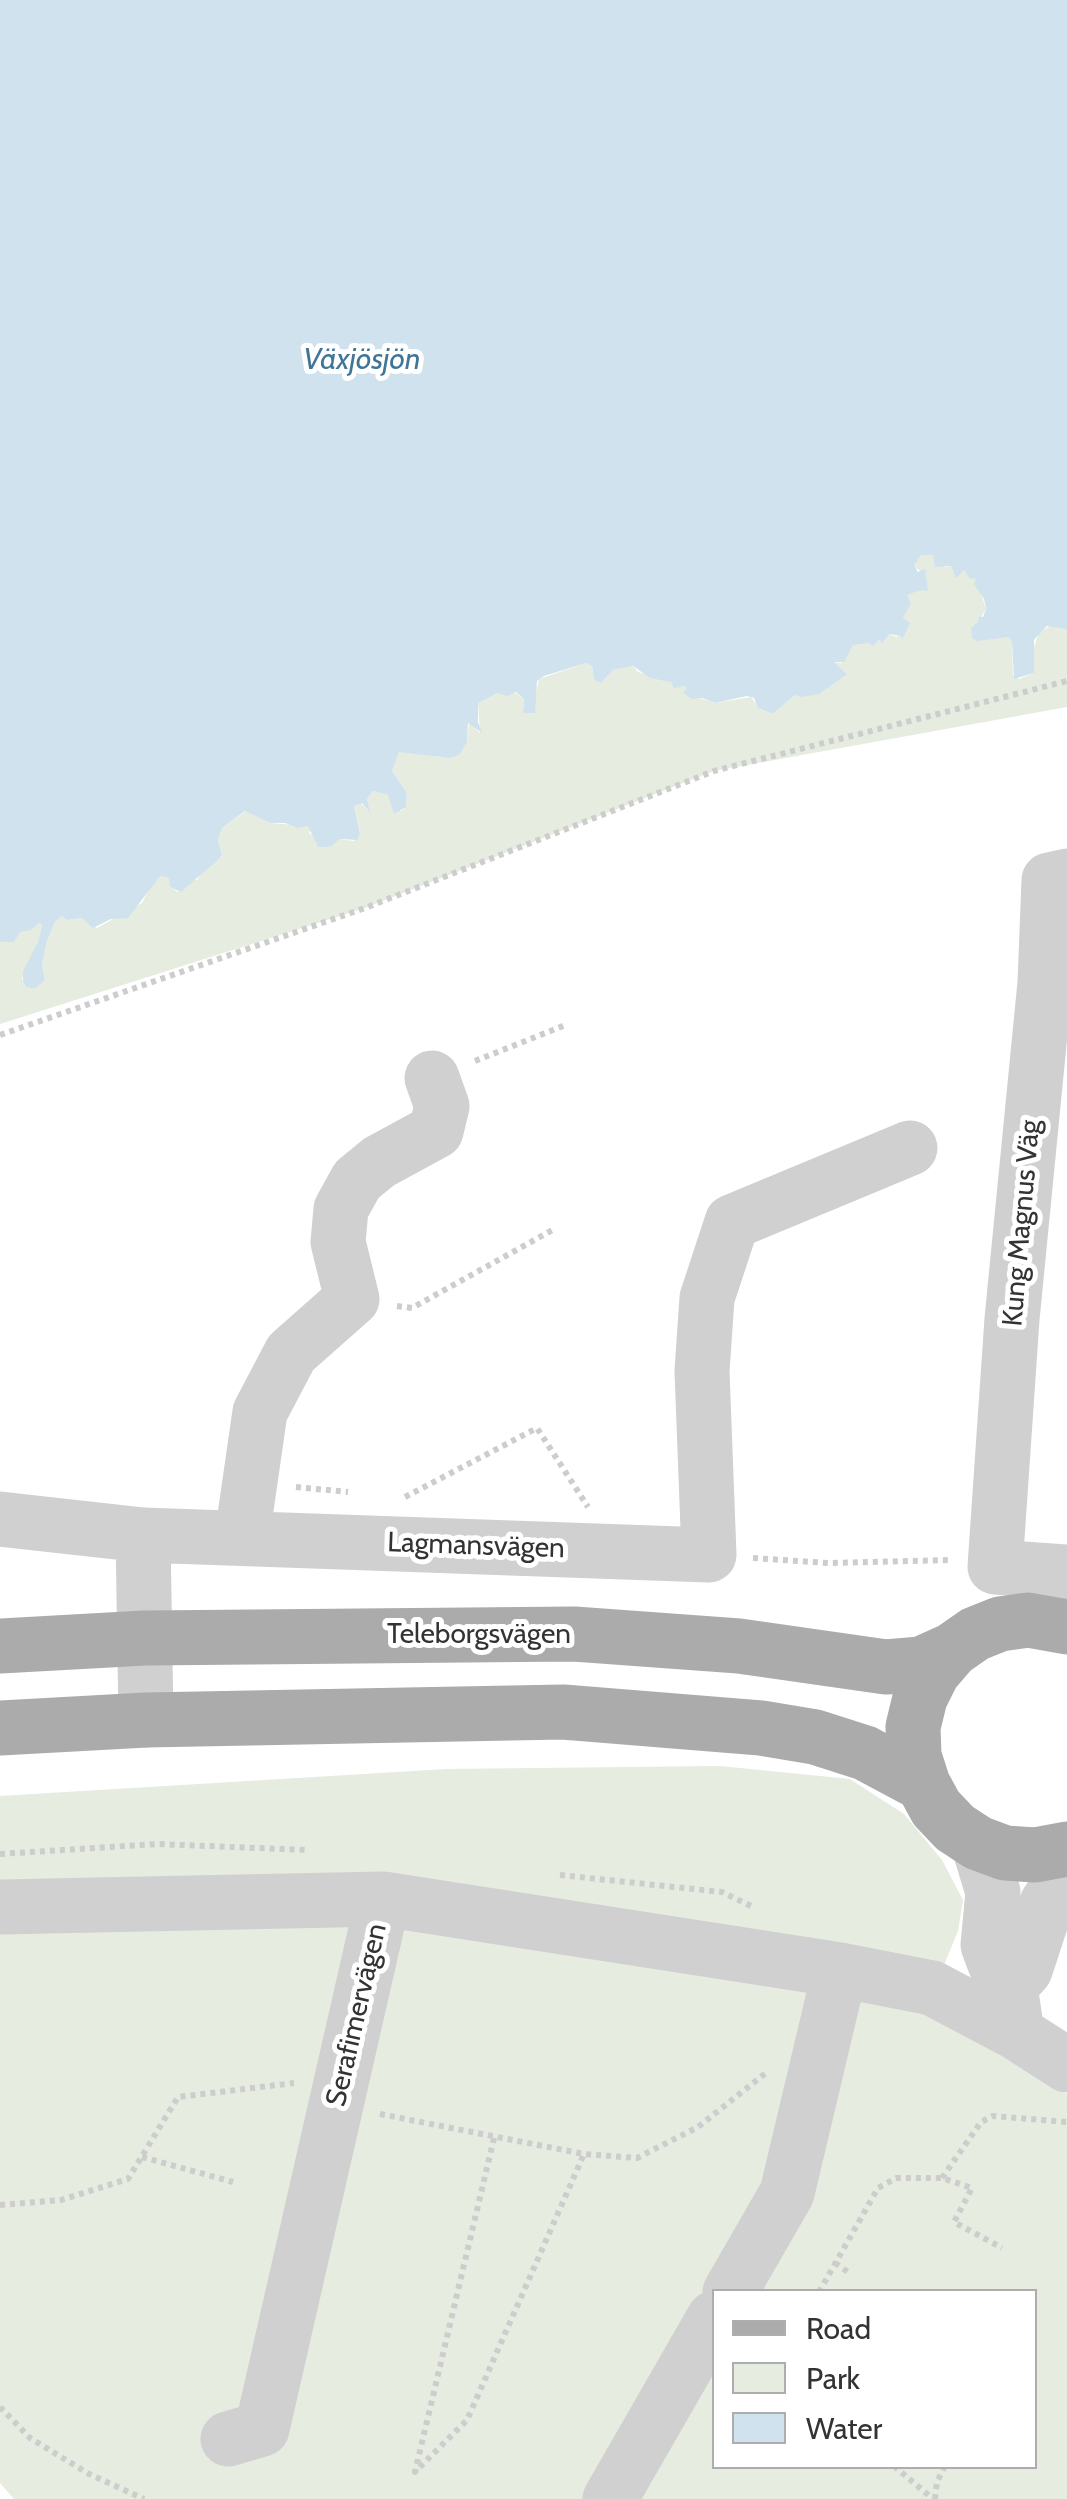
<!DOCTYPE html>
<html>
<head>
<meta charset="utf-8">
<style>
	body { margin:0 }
	#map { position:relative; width:1067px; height:2499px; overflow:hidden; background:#fff; font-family:Cabin,sans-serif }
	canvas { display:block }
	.legend { position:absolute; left:712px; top:2289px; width:325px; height:180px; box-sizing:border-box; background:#fff; border:2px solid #adadad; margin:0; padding:12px 18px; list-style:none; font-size:30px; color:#333 }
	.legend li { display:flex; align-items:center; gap:20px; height:50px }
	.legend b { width:50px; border:2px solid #adadad }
</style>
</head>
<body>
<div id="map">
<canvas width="1067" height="2499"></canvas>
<ul class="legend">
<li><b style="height:12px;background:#ababab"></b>Road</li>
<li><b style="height:28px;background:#e6ecdf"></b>Park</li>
<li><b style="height:28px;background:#cfe2ee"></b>Water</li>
</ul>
</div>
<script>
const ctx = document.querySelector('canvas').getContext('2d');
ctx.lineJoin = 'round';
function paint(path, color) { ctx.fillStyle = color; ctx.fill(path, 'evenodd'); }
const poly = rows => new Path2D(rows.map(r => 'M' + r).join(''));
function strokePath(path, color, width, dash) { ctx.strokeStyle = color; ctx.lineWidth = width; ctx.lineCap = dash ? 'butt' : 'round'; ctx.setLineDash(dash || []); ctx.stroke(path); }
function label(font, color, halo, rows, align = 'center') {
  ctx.font = font + ' Cabin,sans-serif'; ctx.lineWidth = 10; ctx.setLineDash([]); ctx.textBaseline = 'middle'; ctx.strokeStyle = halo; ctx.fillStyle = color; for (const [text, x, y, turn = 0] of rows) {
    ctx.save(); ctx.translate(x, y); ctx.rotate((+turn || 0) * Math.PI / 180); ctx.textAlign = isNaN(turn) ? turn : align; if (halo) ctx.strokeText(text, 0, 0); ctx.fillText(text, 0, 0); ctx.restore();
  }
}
const green = poly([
	[921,555,933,555,945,567,951,566,956,579,964,570,976,578,986,609,981,617,985,637,1008,637,1012,642,1013,675,1019,679,1034,673,1034,647,1039,633,1053,624,1067,629,1067,707,714,771,365,908,0,1024,0,942,14,942,20,931,40,923,42,925,38,942,22,978,26,987,35,989,45,980,42,965,47,941,55,922,62,915,67,920,82,918,97,928,142,903,154,880,160,876,170,878,170,887,178,892,192,880,197,880,203,870,219,859,222,854,218,841,222,828,246,811,270,823,308,826,312,828,309,833,331,845,340,839,354,841,360,832,354,806,360,802,369,812,367,799,373,791,388,795,401,811,406,807,407,793,392,771,399,751,441,757,460,748,467,742,469,722,480,733,478,703,498,693,516,693,524,699,523,713,535,698,539,679,586,663,592,666,594,680,601,683,613,670,633,666,638,672,685,686,699,698,715,703,751,697,760,709,771,714,795,695,819,694,846,673,834,662,841,663,853,645,869,642,873,645,889,634,897,637,907,624,903,618,911,604,906,597,921,572,913,565],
	[720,1766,850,1779,904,1814,942,1860,963,1900,958,1931,925,2011,1067,2094,1067,2499,14,2499,0,2483,0,1796,446,1769],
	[714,2292,1034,2292,1034,2466,714,2466]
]);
const water = poly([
	[0,0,1067,0,1067,629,1047,626,1034,640,1034,673,1014,679,1012,642,1008,637,977,641,972,638,971,628,978,622,979,616,983,617,986,609,984,599,974,584,976,578,970,579,964,570,956,579,951,566,935,567,933,555,921,555,914,565,918,572,925,569,928,591,920,590,907,595,911,604,903,618,910,623,902,640,901,636,889,634,882,643,879,640,873,646,869,643,853,645,844,662,834,662,847,674,819,694,802,697,795,695,772,714,758,708,754,698,747,696,715,703,702,698,692,699,683,693,687,688,685,686,674,688,671,682,650,678,633,666,613,670,601,683,594,680,592,666,586,663,544,676,537,681,535,713,523,713,524,699,516,692,507,696,498,693,478,703,478,722,482,733,468,723,467,742,459,755,449,758,399,752,392,771,407,793,406,807,394,814,388,795,373,791,367,799,370,813,362,803,354,806,360,833,357,840,340,839,330,847,318,847,308,826,298,828,285,823,270,823,245,811,222,828,218,841,222,854,219,859,181,892,170,887,169,878,160,876,128,918,111,919,93,928,82,918,67,920,62,916,55,922,47,941,42,965,45,980,35,989,26,987,23,981,23,971,38,942,42,925,39,923,31,930,20,932,14,942,0,942]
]);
const path = poly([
	[0,1035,365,908,714,771,1067,681],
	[475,1061,568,1024],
	[397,1306,412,1308,556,1228],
	[296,1487,348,1492],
	[405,1497,537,1428,588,1507],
	[753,1558,828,1563,950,1560],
	[0,1854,157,1844,308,1850],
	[560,1875,722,1892,753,1907],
	[380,2114,584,2154,637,2158,698,2127,767,2072],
	[494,2138,415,2472,467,2420,584,2154],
	[142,2157,233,2182],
	[942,2178,981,2122,993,2116,1067,2122],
	[0,2205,61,2200,128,2179,178,2097,294,2083],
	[835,2263,851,2274],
	[819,2292,878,2188,896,2178,942,2178,972,2188,954,2222,1002,2248],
	[0,2407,30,2438,89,2474,144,2499],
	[894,2466,933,2499],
	[935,2499,937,2482,945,2466]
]);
const minor = poly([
	[1067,876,1049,880,1045,983,1012,1319,995,1567,1067,1572],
	[0,1519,143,1535,709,1555,702,1371,707,1298,732,1222,910,1148],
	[143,1535,146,1720],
	[242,1537,260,1412,291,1353,352,1299,338,1242,341,1209,357,1180,379,1162,436,1131,442,1106,432,1078],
	[978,1843,993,1892,988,1945,995,1964,1010,1986,1017,2033],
	[0,1907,383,1899],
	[1010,1986,1025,1970,1047,1903,1067,1873],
	[730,2292,787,2193,840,1970,932,1988,1017,2033,1067,2065],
	[228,2439,262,2429,383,1899,840,1970],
	[610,2499,714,2318]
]);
const major = poly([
	[1067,1627,1028,1620,1000,1624,975,1634,952,1650,933,1672,920,1698,913,1727,914,1756,923,1784,936,1808,955,1828,978,1843,1005,1853,1035,1855,1067,1849],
	[0,1646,145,1638,574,1634,739,1646,886,1667,921,1664,952,1650],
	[0,1728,146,1720,563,1712,761,1728,815,1737,865,1753,923,1784]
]);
const streetNames = [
	["Kung Magnus Väg",1022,1223,-85],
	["Lagmansvägen",476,1546,2],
	["Teleborgsvägen",479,1635],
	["Serafimervägen",357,2015,-77]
];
const waterNames = [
	["Växjösjön",362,360]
];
paint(green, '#e6ecdf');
paint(water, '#cfe2ee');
strokePath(path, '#cdcdcd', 6, [5, 5]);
strokePath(minor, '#d0d0d0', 55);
strokePath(major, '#ababab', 55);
label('28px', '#333', '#fff', streetNames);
label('italic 30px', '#3f7597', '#fff', waterNames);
</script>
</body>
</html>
